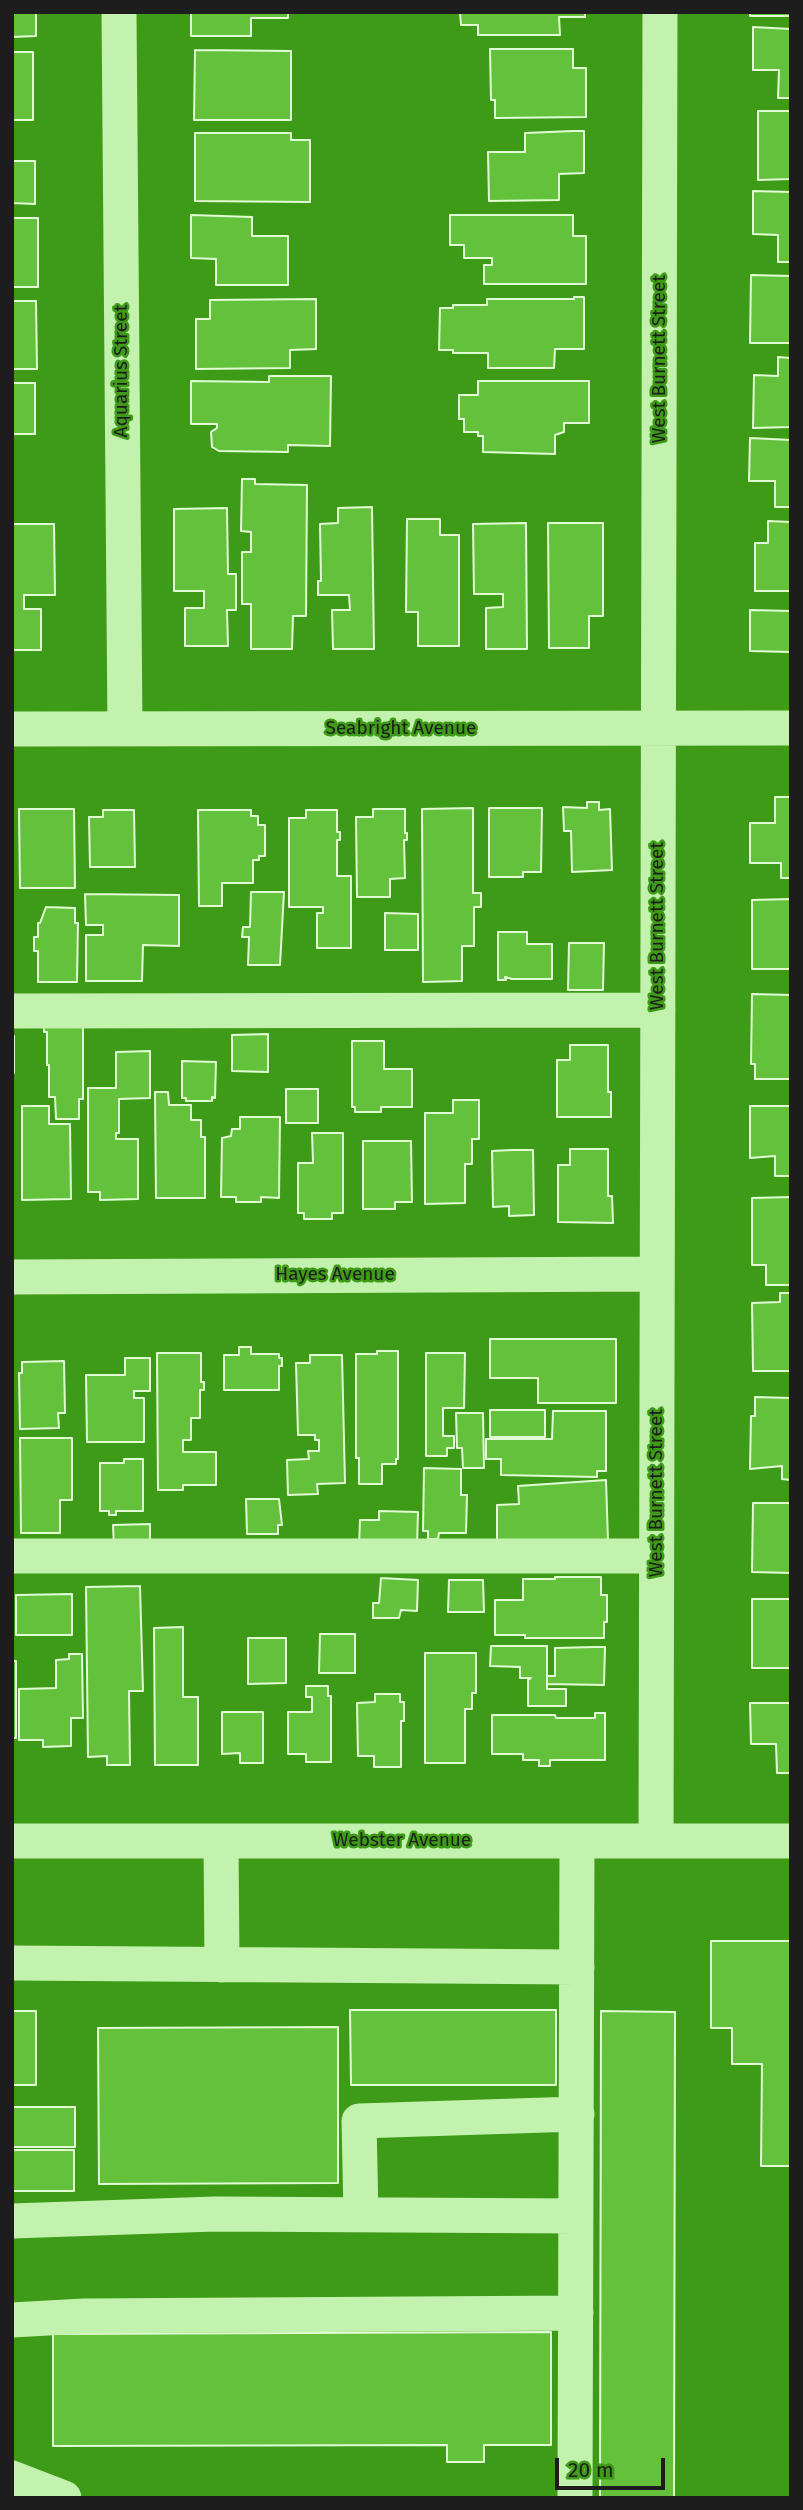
<!DOCTYPE html>
<html>
<head>
<meta charset="utf-8">
<style>
	body { margin:0 }
	#map { position:relative; width:803px; height:2510px; overflow:hidden; background:#3e9b17; font-family:"Fira Sans",sans-serif }
	canvas { display:block }
	.frame { position:absolute; inset:0; border:14px solid #1d1d1d; pointer-events:none }
	.scale { position:absolute; left:555px; top:2458px; width:110px; height:32px; box-sizing:border-box; border:4px solid #1d1d1d; border-top:0; padding-left:9px; font-size:21px; line-height:24px; white-space:nowrap; color:#1d1d1d; -webkit-text-stroke:5px #3e9b17; paint-order:stroke }
</style>
</head>
<body>
<div id="map">
<canvas width="803" height="2510"></canvas>
<div class="frame"></div>
<div class="scale">20 m</div>
</div>
<script>
const ctx = document.querySelector('canvas').getContext('2d');
ctx.lineJoin = 'round';
function paint(path, color) { ctx.fillStyle = color; ctx.fill(path, 'evenodd'); }
const poly = rows => new Path2D(rows.map(r => 'M' + r).join(''));
function strokePath(path, color, width, dash) { ctx.strokeStyle = color; ctx.lineWidth = width; ctx.lineCap = dash ? 'butt' : 'round'; ctx.setLineDash(dash || []); ctx.stroke(path); }
function label(font, color, halo, rows, align = 'center') {
  ctx.font = font + ' "Fira Sans",sans-serif'; ctx.lineWidth = 5; ctx.setLineDash([]); ctx.textBaseline = 'middle'; ctx.strokeStyle = halo; ctx.fillStyle = color; for (const [text, x, y, turn = 0] of rows) {
    ctx.save(); ctx.translate(x, y); ctx.rotate((+turn || 0) * Math.PI / 180); ctx.textAlign = isNaN(turn) ? turn : align; if (halo) ctx.strokeText(text, 0, 0); ctx.fillText(text, 0, 0); ctx.restore();
  }
}
const building = poly([
	[12,12,36,12,36,36,12,37,12,12],
	[191,12,288,12,288,18,251,18,251,36,191,36,191,12],
	[460,12,585,12,585,17,559,17,560,35,478,35,478,25,461,25,460,12],
	[750,12,791,12,791,16,750,16,750,12],
	[753,27,791,29,791,98,778,98,779,70,753,70,753,27],
	[490,49,573,49,573,68,586,68,586,117,495,118,495,100,491,100,490,49],
	[195,50,291,51,291,120,194,120,195,50],
	[12,52,33,52,33,120,12,120,12,52],
	[758,111,791,111,791,179,758,180,758,111],
	[573,131,584,131,584,173,559,174,559,200,489,201,488,152,525,152,525,133,573,131],
	[195,133,291,133,291,140,310,140,310,202,195,201,195,133],
	[12,161,35,161,35,204,12,203,12,161],
	[753,191,791,192,791,262,778,262,778,235,753,234,753,191],
	[191,215,252,217,252,236,288,236,288,285,216,285,216,259,191,258,191,215],
	[450,215,573,215,573,236,586,236,586,284,484,284,484,265,492,265,492,258,464,258,464,245,450,245,450,215],
	[12,218,38,218,38,287,12,287,12,218],
	[751,275,791,276,791,343,750,343,751,275],
	[574,297,584,297,584,349,555,349,554,368,488,368,488,353,453,353,453,350,439,350,440,308,453,308,453,305,487,305,487,299,574,299,574,297],
	[316,299,316,349,290,350,290,368,196,369,196,319,210,319,210,300,316,299],
	[12,301,36,301,37,369,12,369,12,301],
	[778,357,791,358,791,427,753,428,754,375,778,376,778,357],
	[269,376,331,376,330,446,288,445,288,452,219,451,212,447,211,432,217,428,217,424,191,424,191,381,269,382,269,376],
	[478,381,589,381,589,423,564,423,564,432,555,435,555,454,483,452,483,436,478,436,478,432,464,432,464,419,459,419,459,395,478,395,478,381],
	[12,383,35,383,35,434,12,434,12,383],
	[750,438,791,440,791,507,775,507,775,481,749,481,750,438],
	[242,479,255,479,255,484,307,485,306,616,293,616,292,649,251,649,251,604,242,604,242,552,251,552,251,532,241,531,242,479],
	[372,507,374,649,333,649,332,610,350,610,349,595,318,595,318,581,321,581,320,524,338,523,338,508,372,507],
	[227,508,228,574,236,574,236,610,227,610,228,646,185,646,185,608,204,608,204,591,174,591,174,509,227,508],
	[407,519,440,519,440,535,459,535,459,646,418,646,418,612,406,612,407,519],
	[768,521,791,522,791,591,755,591,755,543,768,543,768,521],
	[526,523,527,649,486,649,486,608,503,607,503,594,474,594,473,524,526,523],
	[548,523,603,523,603,616,589,616,589,648,549,648,548,523],
	[12,524,54,524,55,595,24,595,24,609,41,609,41,650,12,650,12,524],
	[750,610,791,611,791,652,750,651,750,610],
	[775,797,791,797,791,878,781,878,781,863,750,863,750,823,775,823,775,797],
	[587,802,599,802,599,810,610,809,612,870,572,872,571,831,564,831,563,807,587,808,587,802],
	[473,808,473,893,481,893,481,907,474,907,474,946,462,946,462,981,423,982,422,809,473,808],
	[489,808,542,808,541,872,523,872,523,877,489,877,489,808],
	[19,809,74,809,75,888,20,888,19,809],
	[373,809,405,809,405,833,407,833,407,840,404,840,405,878,390,879,390,897,357,897,356,817,373,817,373,809],
	[103,810,134,810,135,867,90,867,89,817,103,817,103,810],
	[198,810,251,810,251,816,258,816,258,825,265,825,265,856,259,856,259,860,253,860,253,883,222,883,222,906,199,906,198,810],
	[306,810,337,810,337,832,340,832,340,840,337,840,337,876,351,876,351,948,317,948,317,913,323,913,323,907,289,907,289,818,306,818,306,810],
	[251,892,284,892,280,965,248,965,249,937,242,937,243,927,250,927,251,892],
	[85,894,179,895,179,946,143,945,142,981,86,981,86,935,103,935,103,925,86,925,85,894],
	[791,899,791,969,752,969,752,900,791,899],
	[46,907,75,908,75,923,78,923,77,982,38,982,38,951,34,951,34,937,38,937,38,923,40,923,46,907],
	[385,913,418,914,418,950,385,950,385,913],
	[498,932,527,932,527,944,552,944,552,979,512,979,505,977,506,980,498,980,498,932],
	[569,943,604,943,603,990,568,990,569,943],
	[752,994,791,995,791,1079,755,1079,755,1064,751,1064,752,994],
	[44,1020,83,1020,83,1099,79,1099,79,1119,56,1119,55,1097,49,1097,49,1065,47,1065,47,1032,44,1032,44,1020],
	[268,1034,268,1072,232,1071,232,1035,268,1034],
	[12,1036,14,1036,14,1073,12,1073,12,1036],
	[352,1041,384,1041,384,1069,412,1069,412,1107,381,1107,381,1112,355,1112,355,1107,352,1107,352,1041],
	[570,1045,608,1045,608,1092,611,1092,611,1117,557,1117,557,1060,570,1060,570,1045],
	[150,1051,150,1098,119,1099,119,1133,116,1133,116,1139,138,1139,138,1199,100,1200,100,1192,88,1192,88,1088,116,1088,116,1052,150,1051],
	[182,1061,216,1062,215,1098,212,1097,212,1101,186,1101,186,1098,182,1098,182,1061],
	[286,1089,318,1089,318,1123,286,1123,286,1089],
	[155,1092,168,1092,169,1105,191,1105,191,1120,201,1120,201,1137,205,1137,205,1198,156,1198,155,1092],
	[453,1100,479,1100,479,1139,472,1139,472,1164,465,1164,465,1203,425,1204,425,1113,453,1113,453,1100],
	[22,1106,49,1106,49,1124,70,1124,71,1199,22,1200,22,1106],
	[750,1106,791,1106,791,1176,775,1176,775,1156,750,1158,750,1106],
	[240,1117,280,1117,279,1198,261,1197,261,1202,236,1202,236,1197,221,1197,222,1138,231,1136,232,1129,240,1129,240,1117],
	[312,1133,343,1133,343,1213,332,1213,332,1219,304,1219,304,1213,298,1213,298,1163,313,1163,312,1133],
	[363,1141,411,1141,412,1202,395,1202,395,1209,363,1209,363,1141],
	[570,1149,608,1149,608,1196,612,1196,613,1223,558,1222,558,1165,570,1165,570,1149],
	[512,1150,533,1150,534,1215,509,1216,509,1206,493,1207,492,1151,512,1150],
	[791,1197,791,1285,766,1285,766,1265,752,1265,752,1198,791,1197],
	[780,1293,791,1293,791,1371,753,1371,752,1303,780,1302,780,1293],
	[490,1339,616,1339,616,1403,538,1403,538,1378,490,1378,490,1339],
	[239,1347,251,1347,251,1354,279,1354,279,1358,282,1358,282,1366,279,1366,279,1390,224,1390,224,1355,239,1355,239,1347],
	[377,1351,398,1351,398,1459,396,1459,396,1464,382,1464,382,1484,359,1484,359,1458,356,1458,356,1354,377,1354,377,1351],
	[157,1353,201,1353,201,1382,204,1382,204,1390,200,1390,200,1418,191,1418,191,1440,183,1440,183,1452,216,1452,216,1485,183,1485,183,1490,158,1490,157,1353],
	[426,1353,465,1353,464,1408,443,1408,443,1436,454,1436,454,1448,447,1448,447,1456,426,1456,426,1353],
	[310,1355,342,1355,345,1483,317,1484,318,1494,288,1495,287,1460,309,1459,308,1451,319,1451,319,1440,315,1440,315,1435,298,1435,296,1363,310,1363,310,1355],
	[125,1358,150,1358,150,1391,134,1391,134,1398,144,1398,144,1442,87,1442,86,1375,125,1375,125,1358],
	[64,1361,65,1413,58,1413,59,1428,20,1429,19,1373,22,1373,22,1362,64,1361],
	[755,1397,791,1398,791,1480,782,1479,782,1466,750,1469,751,1416,755,1416,755,1397],
	[490,1410,545,1410,545,1437,490,1437,490,1410],
	[553,1411,606,1411,606,1471,597,1471,597,1477,501,1475,501,1459,486,1459,486,1439,552,1439,553,1411],
	[456,1413,483,1413,484,1468,463,1468,462,1448,457,1448,456,1413],
	[20,1438,72,1438,72,1500,60,1500,60,1533,21,1533,20,1438],
	[124,1459,143,1459,143,1511,116,1511,116,1515,109,1515,109,1511,100,1511,100,1463,124,1463,124,1459],
	[424,1468,461,1469,461,1495,467,1495,466,1533,439,1533,438,1539,428,1539,428,1531,423,1531,424,1468],
	[606,1480,608,1541,497,1540,497,1505,519,1504,518,1486,606,1480],
	[246,1499,279,1499,282,1525,278,1525,278,1534,247,1534,246,1499],
	[753,1503,791,1503,791,1573,752,1572,753,1503],
	[379,1511,418,1512,417,1547,359,1546,360,1520,379,1520,379,1511],
	[150,1524,150,1547,114,1548,113,1525,150,1524],
	[555,1577,601,1577,601,1595,607,1595,607,1622,604,1622,604,1638,525,1638,525,1635,495,1635,495,1600,523,1600,523,1579,555,1579,555,1577],
	[381,1578,418,1580,417,1611,401,1610,399,1618,373,1618,373,1603,379,1603,381,1578],
	[449,1580,483,1580,484,1612,448,1612,449,1580],
	[140,1586,143,1691,129,1691,130,1765,107,1765,107,1756,88,1757,86,1587,140,1586],
	[72,1594,72,1635,16,1635,16,1595,72,1594],
	[752,1599,791,1599,791,1668,752,1668,752,1599],
	[183,1627,183,1697,198,1697,198,1765,155,1765,154,1628,183,1627],
	[320,1634,355,1634,355,1673,319,1673,320,1634],
	[248,1638,286,1638,286,1683,248,1684,248,1638],
	[491,1646,547,1646,547,1689,566,1689,566,1706,528,1706,528,1680,531,1678,520,1678,520,1667,490,1666,491,1646],
	[595,1647,605,1647,604,1685,547,1684,547,1676,555,1676,555,1648,595,1647],
	[425,1653,476,1653,476,1693,472,1693,472,1709,465,1709,465,1763,425,1763,425,1653],
	[69,1654,82,1654,83,1718,71,1718,71,1746,43,1747,43,1740,19,1740,19,1689,56,1688,56,1660,69,1659,69,1654],
	[12,1661,16,1661,16,1738,12,1738,12,1661],
	[306,1686,328,1686,328,1696,331,1696,331,1762,306,1762,306,1754,288,1754,288,1712,312,1712,312,1697,306,1697,306,1686],
	[375,1694,400,1694,400,1702,404,1702,404,1721,401,1721,401,1767,374,1767,374,1756,358,1756,357,1703,375,1702,375,1694],
	[750,1703,791,1703,791,1773,777,1773,776,1744,751,1744,750,1703],
	[222,1712,263,1712,263,1763,240,1763,240,1753,222,1754,222,1712],
	[595,1713,605,1713,605,1760,550,1760,550,1766,539,1766,539,1760,523,1760,523,1754,492,1754,492,1715,555,1715,556,1718,595,1718,595,1713],
	[711,1941,791,1941,791,2166,761,2166,762,2064,732,2064,732,2028,711,2028,711,1941],
	[350,2010,556,2010,556,2085,351,2085,350,2010],
	[12,2011,36,2011,36,2085,12,2085,12,2011],
	[601,2011,675,2012,674,2498,600,2498,601,2011],
	[338,2027,338,2183,99,2184,98,2028,338,2027],
	[12,2107,75,2107,75,2147,12,2147,12,2107],
	[12,2150,74,2150,74,2191,12,2191,12,2150],
	[551,2332,551,2445,484,2445,484,2462,447,2462,447,2445,53,2446,53,2334,551,2332]
]);
const minor = poly([
	[119,12,125,729],
	[12,729,791,728],
	[12,1011,658,1010],
	[12,1277,657,1274],
	[12,1556,656,1556],
	[12,1841,791,1841],
	[221,1841,222,1965],
	[656,1841,660,12],
	[12,1963,577,1967],
	[361,2215,359,2121,577,2114],
	[12,2221,215,2214,576,2216],
	[12,2320,84,2316,576,2313],
	[12,2478,64,2498],
	[575,2498,577,1841]
]);
const streetNames = [
	["West Burnett Street",660,359,-90],
	["Aquarius Street",122,371,-90],
	["Seabright Avenue",401,729],
	["West Burnett Street",658,926,-90],
	["Hayes Avenue",335,1275],
	["West Burnett Street",657,1493,-90],
	["Webster Avenue",402,1841]
];
paint(building, '#64c13c');
strokePath(building, '#e1fcd5', 2);
strokePath(minor, '#c3f2ae', 35);
label('19px', '#1d1d1d', '#3e9b17', streetNames);
</script>
</body>
</html>
